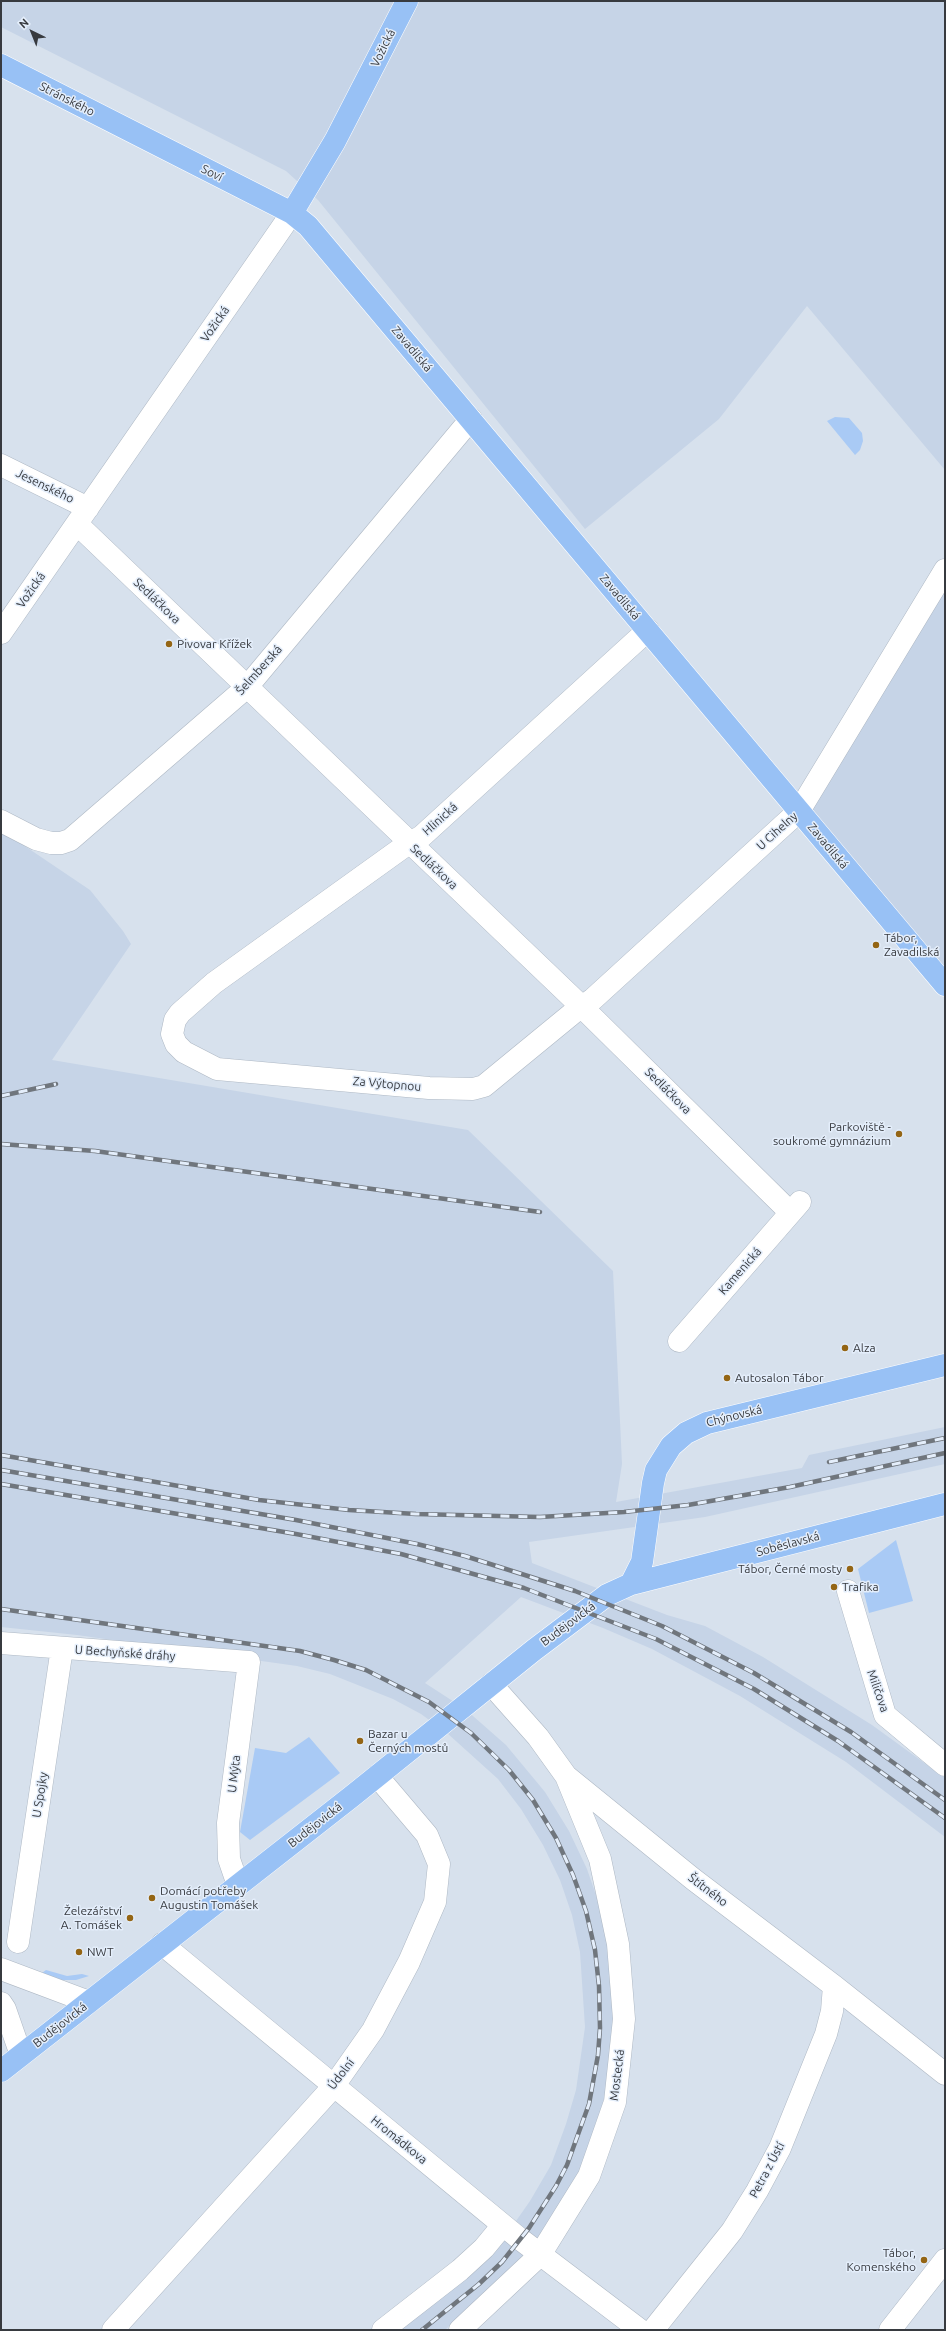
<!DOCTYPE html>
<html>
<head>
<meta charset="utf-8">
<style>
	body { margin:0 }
	#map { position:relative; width:946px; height:2331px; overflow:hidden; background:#d7e1ed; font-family:Ubuntu,sans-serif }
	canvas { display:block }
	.frame { position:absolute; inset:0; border:2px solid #373a3f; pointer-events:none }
	.north { position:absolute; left:12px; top:12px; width:40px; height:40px; -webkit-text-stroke:3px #e4eefb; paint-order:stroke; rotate:317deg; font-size:11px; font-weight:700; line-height:16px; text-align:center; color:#373a3f }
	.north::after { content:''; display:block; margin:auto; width:14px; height:18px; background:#373a3f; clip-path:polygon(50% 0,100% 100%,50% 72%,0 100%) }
</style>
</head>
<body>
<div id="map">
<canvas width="946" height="2331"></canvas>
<div class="frame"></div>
<div class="north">N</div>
</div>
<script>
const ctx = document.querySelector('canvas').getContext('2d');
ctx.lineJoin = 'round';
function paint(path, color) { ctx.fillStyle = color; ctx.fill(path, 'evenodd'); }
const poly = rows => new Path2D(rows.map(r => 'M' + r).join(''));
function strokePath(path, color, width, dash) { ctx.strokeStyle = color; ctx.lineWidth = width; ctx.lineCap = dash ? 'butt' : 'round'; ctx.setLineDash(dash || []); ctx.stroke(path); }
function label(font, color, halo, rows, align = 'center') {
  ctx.font = font + ' Ubuntu,sans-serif'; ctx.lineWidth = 3; ctx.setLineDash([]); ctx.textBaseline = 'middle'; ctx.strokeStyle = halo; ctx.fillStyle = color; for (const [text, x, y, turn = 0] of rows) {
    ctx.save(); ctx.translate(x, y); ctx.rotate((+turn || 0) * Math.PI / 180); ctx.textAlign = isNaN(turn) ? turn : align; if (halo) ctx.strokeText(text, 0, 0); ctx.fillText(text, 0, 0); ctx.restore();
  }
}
const built = poly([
	[1,1,945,1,945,470,807,306,719,419,585,529,318,200,286,171,1,27],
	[945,588,945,980,810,807],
	[1,830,90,890,123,931,131,944,52,1060,468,1130,613,1271,622,1464,616,1502,802,1468,809,1455,945,1427,945,1464,705,1517,529,1542,532,1563,667,1615,705,1626,763,1657,872,1725,945,1778,945,1837,846,1762,740,1696,652,1649,603,1628,521,1597,425,1683,465,1709,506,1745,545,1792,569,1831,587,1869,600,1907,610,1947,614,2029,605,2096,578,2178,532,2249,445,2330,397,2330,509,2231,530,2201,551,2165,566,2124,576,2090,585,2027,580,1952,572,1915,560,1880,543,1845,521,1809,498,1779,447,1733,421,1714,393,1699,330,1674,297,1666,77,1635,1,1627]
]);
const green = poly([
	[835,417,849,418,862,433,863,441,860,450,855,455,827,421],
	[896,1540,913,1601,869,1613,858,1569],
	[309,1737,340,1773,250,1840,240,1832,255,1748,286,1753],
	[46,1970,67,1976,82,1974,89,1976,76,1980,61,1980,42,1973]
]);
const minor = poly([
	[1,465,88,508],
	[77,524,582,1007,790,1212],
	[648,630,422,836,402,848,214,983,180,1013,175,1020,172,1034,176,1044,184,1052,217,1069,429,1088,473,1089,484,1086,573,1013,593,999,799,811,945,570],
	[1,633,292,213],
	[1,821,36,839,51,843,61,843,70,840,247,687,471,419],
	[679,1341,800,1202],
	[848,1591,885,1715,945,1765],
	[1,1643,249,1662,228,1823,229,1859,238,1885],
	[491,1684,538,1737,566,1776,693,1879,834,1986,945,2074],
	[18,1942,62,1648],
	[162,1944,520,2239,640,2330],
	[1,1969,89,2002],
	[1,2003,5,2009,21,2055],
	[113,2330,333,2087,373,2030,409,1962,435,1902,439,1864,427,1835,377,1776],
	[383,2330,460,2270,484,2248,503,2225],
	[460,2330,540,2255,589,2176,615,2102,624,2019,618,1944,600,1859,566,1776],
	[653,2330,732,2231,757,2191,780,2148,826,2034,832,2011,834,1986],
	[890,2330,945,2260]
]);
const major = poly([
	[1,65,292,213,308,226,945,985],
	[292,213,335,141,407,1],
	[631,1584,642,1562,653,1483,656,1470,671,1446,686,1433,707,1423,945,1365],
	[1,2071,351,1797,534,1650,607,1595,631,1584,945,1504]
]);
const rail = poly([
	[1,1096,56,1084],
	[1,1144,95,1151,540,1212],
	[1,1455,259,1500,349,1510,416,1514,540,1517,624,1512,688,1505,790,1487,945,1453],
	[829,1462,945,1438],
	[1,1470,296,1520,417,1544,465,1556,575,1591,662,1626,754,1673,851,1732,945,1800],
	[1,1484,296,1534,401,1554,524,1588,656,1639,754,1689,838,1741,945,1818],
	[1,1609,300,1651,334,1660,366,1670,429,1702,471,1733,509,1770,533,1800,556,1838,573,1875,586,1911,595,1950,599,1986,600,2028,598,2055,589,2104,567,2165,556,2186,529,2228,502,2262,479,2284,422,2330]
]);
const markers = [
	[169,644,4,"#946514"],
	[876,945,4,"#946514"],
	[899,1134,4,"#946514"],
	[845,1348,4,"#946514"],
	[727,1378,4,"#946514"],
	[850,1569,4,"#946514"],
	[834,1587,4,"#946514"],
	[360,1741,4,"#946514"],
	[152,1898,4,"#946514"],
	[130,1918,4,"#946514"],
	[79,1952,4,"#946514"],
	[924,2260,4,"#946514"]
];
const streetNames = [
	["Vožická",383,48,-64],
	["Stránského",67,99,27],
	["Soví",212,173,27],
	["Vožická",215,324,-55],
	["Zavadilská",412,349,50],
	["Jesenského",45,486,26],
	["Vožická",31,590,-55],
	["Zavadilská",620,597,50],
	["Sedláčkova",157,601,44],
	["Šelmberská",259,670,-48],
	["Hlinická",440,819,-42],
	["U Cihelny",777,831,-42],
	["Zavadilská",828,846,50],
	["Sedláčkova",434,867,43],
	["Za Výtopnou",387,1084,5],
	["Sedláčkova",668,1091,45],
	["Kamenická",740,1271,-49],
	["Chýnovská",734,1416,-14],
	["Soběslavská",788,1544,-15],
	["Budějovická",568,1624,-37],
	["U Bechyňské dráhy",125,1653,4],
	["Miličova",878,1691,71],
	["U Mýta",234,1774,-83],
	["U Spojky",40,1795,-81],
	["Budějovická",315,1825,-38],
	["Štítného",708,1890,37],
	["Budějovická",60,2025,-38],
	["Údolní",341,2074,-53],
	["Mostecká",617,2075,-83],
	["Hromádkova",399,2140,39],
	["Petra z Ústí",767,2170,-62]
];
const poiNames = [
	["Pivovar Křížek",177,644],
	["Tábor,",884,938],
	["Zavadilská",884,952],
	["Parkoviště -",891,1127,"right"],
	["soukromé gymnázium",891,1141,"right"],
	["Alza",853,1348],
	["Autosalon Tábor",735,1378],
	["Tábor, Černé mosty",842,1569,"right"],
	["Trafika",842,1587],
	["Bazar u",368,1734],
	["Černých mostů",368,1748],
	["Domácí potřeby",160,1891],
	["Augustin Tomášek",160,1905],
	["Železářství",122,1911,"right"],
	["A. Tomášek",122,1925,"right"],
	["NWT",87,1952],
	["Tábor,",916,2253,"right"],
	["Komenského",916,2267,"right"]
];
paint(built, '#c6d4e7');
paint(green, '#a9caf5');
strokePath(minor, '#aeb8c4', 23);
strokePath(major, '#fff', 23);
strokePath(minor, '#fff', 22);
strokePath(major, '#98c1f5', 22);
strokePath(rail, '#70767d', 4.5);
strokePath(rail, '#e4eefb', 3, [9]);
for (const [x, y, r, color] of markers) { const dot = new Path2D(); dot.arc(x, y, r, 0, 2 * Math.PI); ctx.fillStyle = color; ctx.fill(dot); strokePath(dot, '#e4eefb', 1.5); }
label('12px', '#373a3f', '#e4eefb', streetNames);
label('12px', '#373a3f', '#e4eefb', poiNames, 'left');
</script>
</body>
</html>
